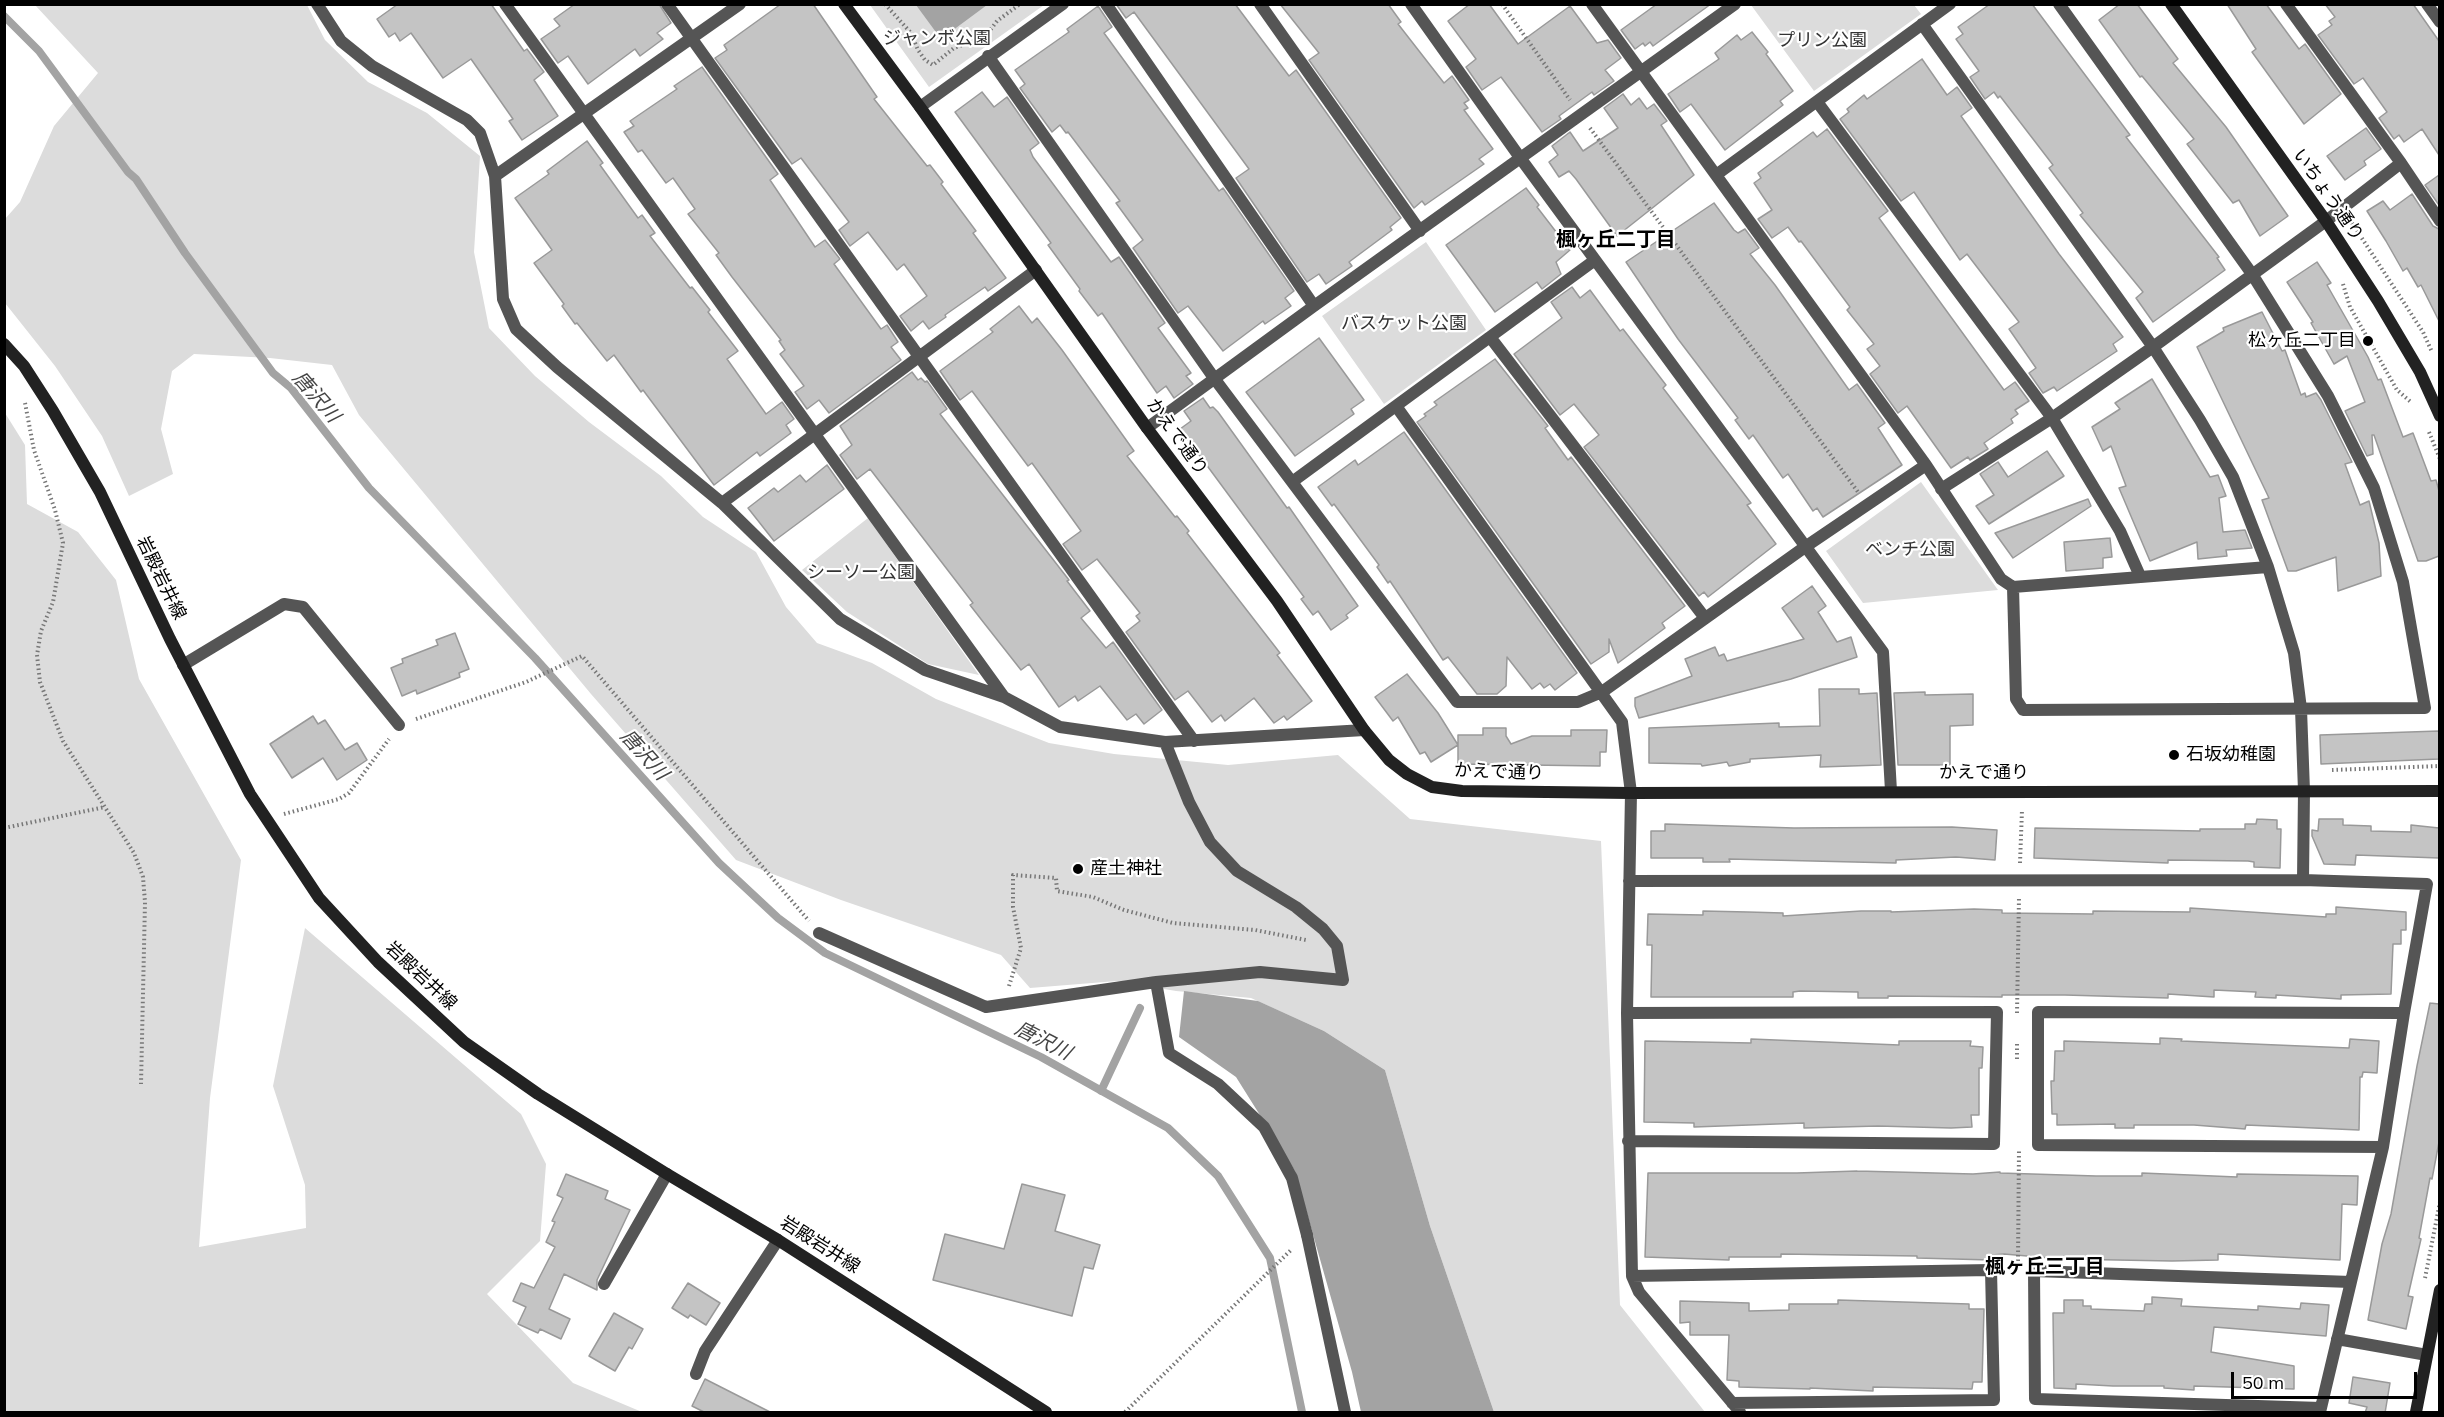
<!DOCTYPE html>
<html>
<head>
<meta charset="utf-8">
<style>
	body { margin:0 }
	#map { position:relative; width:2444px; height:1417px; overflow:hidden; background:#fff; font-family:Mulish,sans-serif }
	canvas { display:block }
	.frame { position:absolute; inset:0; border:6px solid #000; pointer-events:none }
	.scale { position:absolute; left:2231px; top:1372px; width:186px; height:27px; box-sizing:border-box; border:3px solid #000; border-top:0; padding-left:8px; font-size:18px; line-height:21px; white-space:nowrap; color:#000; -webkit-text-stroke:4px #fff; paint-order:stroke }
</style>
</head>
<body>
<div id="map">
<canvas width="2444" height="1417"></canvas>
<div class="frame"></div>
<div class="scale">50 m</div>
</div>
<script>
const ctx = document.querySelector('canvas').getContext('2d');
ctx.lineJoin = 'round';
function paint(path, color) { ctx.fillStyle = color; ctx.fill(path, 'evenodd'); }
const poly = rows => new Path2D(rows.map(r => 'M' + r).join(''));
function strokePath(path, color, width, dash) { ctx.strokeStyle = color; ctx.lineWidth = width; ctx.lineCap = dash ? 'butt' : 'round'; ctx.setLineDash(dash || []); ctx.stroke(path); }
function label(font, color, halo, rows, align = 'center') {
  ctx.font = font + ' Mulish,"Noto Sans JP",sans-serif'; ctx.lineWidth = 4.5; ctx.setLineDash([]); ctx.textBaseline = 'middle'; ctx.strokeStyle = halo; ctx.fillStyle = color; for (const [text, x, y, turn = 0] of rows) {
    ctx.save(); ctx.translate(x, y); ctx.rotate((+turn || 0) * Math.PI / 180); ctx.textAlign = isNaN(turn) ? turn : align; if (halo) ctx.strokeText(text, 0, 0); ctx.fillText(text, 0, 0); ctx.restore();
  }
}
const green = poly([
	[35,5,307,5,325,40,368,82,427,113,480,156,474,252,489,328,535,376,589,422,661,476,703,517,756,552,786,607,817,643,872,663,936,699,1049,743,1114,754,1228,765,1338,755,1410,819,1601,841,1620,1305,1705,1412,1494,1412,1430,1226,1385,1070,1324,1031,1251,998,1176,991,1117,981,1030,988,1001,955,841,900,736,860,591,694,359,415,332,365,270,358,194,354,172,371,161,429,173,474,129,496,102,436,55,366,5,303,5,219,20,202,54,126,98,73],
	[870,5,1044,5,929,87],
	[1751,5,1914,5,1921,14,1814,91],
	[1426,242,1486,330,1384,404,1322,316],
	[5,413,25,445,27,504,78,532,116,580,139,679,241,860,210,1098,199,1247,306,1228,305,1185,273,1086,305,928,521,1114,546,1164,540,1241,487,1294,573,1383,642,1412,5,1412],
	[1921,482,1998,590,1863,603,1826,551],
	[868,518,979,675,928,664,847,612,802,570]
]);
const water = poly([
	[916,5,987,5,941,39],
	[1184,991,1258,1001,1324,1031,1385,1070,1430,1226,1494,1412,1361,1412,1352,1372,1295,1171,1236,1077,1179,1037]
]);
const stream = poly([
	[4,16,39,51,128,172,136,179,185,253,273,373,291,388,369,488,535,658,719,863,778,918,825,953,1041,1057,1168,1128,1218,1176,1270,1258,1302,1412],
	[1101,1091,1140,1008]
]);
const building = poly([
	[398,4,491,4,524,51,527,49,544,72,534,80,558,116,522,140,509,121,513,119,471,59,443,78,411,33,400,41,395,33,389,37,377,19,398,4],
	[575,4,659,4,671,23,657,33,663,39,640,56,635,49,588,84,568,56,558,63,541,39,560,26,554,19,575,4],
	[781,4,813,4,877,97,874,99,927,166,930,165,943,182,941,184,976,231,973,233,1006,278,988,291,985,287,945,315,946,317,929,329,923,321,911,331,900,316,927,296,904,264,897,270,868,232,850,246,839,230,849,222,801,158,792,164,715,58,727,50,724,45,781,4],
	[1116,4,1235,4,1289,76,1296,70,1401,218,1390,227,1392,230,1349,262,1352,266,1326,284,1319,274,1307,282,1236,178,1249,169,1134,12,1126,18,1116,4],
	[1280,4,1388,4,1401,22,1398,24,1444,83,1452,76,1469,100,1464,103,1468,108,1464,110,1493,149,1479,159,1484,164,1425,205,1422,201,1414,208,1309,60,1319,53,1280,4],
	[1470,4,1489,4,1518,44,1570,6,1597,43,1608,40,1621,58,1605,70,1614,81,1594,95,1592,92,1559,116,1561,119,1542,132,1501,77,1482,90,1466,67,1476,59,1448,21,1470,4],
	[1657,4,1711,4,1653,46,1650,42,1645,46,1643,43,1635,49,1621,30,1657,4],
	[1990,4,2032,4,2130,135,2126,137,2219,257,2217,258,2225,270,2153,322,2136,298,2143,292,2080,215,2083,213,2049,168,2053,165,2000,96,1998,98,1994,92,1985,99,1970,77,1979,71,1956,39,1963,34,1958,27,1990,4],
	[2120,4,2137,4,2178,59,2173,63,2226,127,2288,216,2260,236,2239,200,2233,203,2187,144,2194,139,2142,76,2140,77,2099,20,2120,4],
	[2227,4,2266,4,2299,49,2305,44,2341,94,2304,124,2252,52,2256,49,2227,4],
	[2325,4,2413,4,2439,41,2439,155,2422,129,2404,142,2399,135,2394,139,2379,118,2387,112,2363,78,2354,84,2318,35,2332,25,2329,21,2335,17,2325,4],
	[1098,6,1112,27,1104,33,1219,191,1223,188,1294,291,1285,298,1291,306,1265,324,1263,321,1223,351,1188,306,1178,313,1133,248,1143,240,1116,203,1120,201,1068,132,1066,133,1060,125,1052,132,1020,88,1025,84,1015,70,1069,32,1067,29,1098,6],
	[1752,32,1768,52,1766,54,1793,91,1780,101,1783,105,1725,150,1691,104,1680,112,1668,94,1719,59,1715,53,1737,35,1741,40,1752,32],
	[1922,59,1947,95,1957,87,1972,108,1961,116,2059,254,2123,337,2113,344,2117,351,2057,391,2054,387,2043,393,2029,373,2036,368,2009,329,2019,322,1967,254,1960,260,1914,192,1901,201,1840,119,1849,112,1847,109,1864,95,1867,99,1922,59],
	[702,67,778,174,770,180,815,247,825,240,840,259,834,264,881,329,887,325,898,342,891,347,901,360,829,413,819,400,807,409,795,392,804,386,780,354,785,350,779,341,781,340,732,277,716,255,719,253,688,214,695,209,673,178,666,183,642,150,638,152,624,132,634,126,630,121,677,89,674,86,702,67],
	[982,92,994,107,1007,97,1039,143,1030,150,1033,157,1111,262,1119,257,1165,323,1158,328,1191,373,1186,376,1193,384,1174,398,1166,386,1157,393,1102,313,1098,316,1079,291,1080,289,1048,245,1051,243,955,112,982,92],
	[1623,94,1631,105,1639,98,1647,109,1654,104,1667,121,1661,125,1694,175,1617,236,1576,179,1569,171,1559,177,1549,162,1558,155,1552,146,1570,132,1583,151,1618,128,1604,108,1623,94],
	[2366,128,2381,149,2364,161,2366,165,2345,180,2327,156,2366,128],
	[1827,129,1888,211,1879,218,2004,390,2015,382,2029,401,2015,410,2018,414,2011,419,2013,423,1984,443,1988,449,1970,460,1968,457,1951,468,1907,406,1898,413,1870,374,1880,366,1867,349,1874,344,1847,310,1850,307,1801,241,1799,242,1788,227,1772,238,1758,219,1772,210,1754,183,1761,178,1758,173,1813,132,1817,137,1827,129],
	[587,141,603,163,600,165,638,218,642,215,655,233,650,236,690,288,692,287,710,310,708,312,738,351,727,359,766,414,782,402,794,419,786,425,791,433,760,456,757,452,714,485,643,390,641,392,614,355,607,361,577,323,575,324,562,306,564,304,534,263,552,250,515,198,549,174,547,171,587,141],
	[2439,175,2439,205,2425,185,2439,175],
	[1526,188,1539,205,1537,207,1570,250,1556,262,1561,274,1542,289,1537,282,1495,312,1446,245,1526,188],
	[2412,194,2433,226,2439,229,2439,321,2421,285,2418,287,2407,268,2403,271,2386,241,2367,211,2383,201,2390,210,2412,194],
	[1714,203,1734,230,1738,233,1745,229,1759,248,1750,254,1775,285,1849,390,1857,384,1885,423,1878,428,1902,465,1823,517,1817,508,1813,511,1788,474,1783,478,1753,435,1749,439,1735,420,1738,418,1678,339,1626,262,1714,203],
	[2317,262,2331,283,2327,285,2368,357,2378,380,2381,379,2403,437,2413,433,2431,481,2436,480,2439,491,2439,556,2426,561,2418,561,2374,435,2372,435,2373,454,2367,456,2345,411,2365,402,2347,356,2334,364,2311,323,2313,322,2287,282,2317,262],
	[1572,287,1580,298,1590,290,1620,331,1623,329,1666,385,1663,388,1751,503,1747,505,1776,544,1708,597,1704,592,1699,596,1584,447,1599,435,1574,404,1560,415,1514,354,1562,318,1551,302,1572,287],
	[1019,306,1032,323,1037,318,1062,350,1134,451,1127,456,1175,517,1177,516,1189,531,1187,533,1280,653,1277,655,1312,701,1287,720,1284,716,1274,723,1254,698,1225,721,1221,715,1212,722,1188,691,1175,700,1126,632,1140,621,1136,616,1140,613,1097,559,1082,570,1063,544,1081,531,1032,463,1028,466,972,391,960,400,940,371,993,332,990,329,1019,306],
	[2262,312,2282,351,2285,350,2301,395,2305,393,2306,397,2316,393,2321,400,2352,462,2345,464,2360,505,2369,501,2379,543,2381,576,2338,591,2336,557,2296,571,2288,571,2262,500,2269,498,2197,347,2224,331,2223,328,2262,312],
	[1319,338,1364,400,1351,409,1354,414,1295,456,1246,392,1319,338],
	[1495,359,1548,426,1545,428,1568,460,1571,457,1685,606,1662,623,1665,628,1618,663,1609,639,1609,652,1591,664,1417,422,1426,416,1424,414,1437,405,1434,402,1495,359],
	[912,372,918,380,921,378,925,382,927,381,947,409,940,414,1069,580,1067,581,1090,611,1081,618,1106,648,1113,642,1162,710,1144,724,1136,714,1127,720,1100,686,1078,701,1075,696,1059,707,1029,664,1021,670,984,623,970,605,973,603,870,469,857,479,840,455,852,445,840,426,912,372],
	[2152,379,2210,477,2218,475,2226,496,2219,498,2223,532,2245,530,2252,548,2226,550,2227,556,2198,559,2197,542,2150,561,2119,488,2126,486,2111,446,2103,451,2092,427,2120,409,2115,403,2152,379],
	[1203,398,1210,408,1213,407,1218,412,1287,508,1289,507,1358,606,1346,615,1348,618,1331,630,1318,611,1313,615,1301,599,1304,597,1180,429,1191,421,1184,411,1203,398],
	[1404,432,1577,673,1555,690,1550,684,1544,688,1540,683,1532,689,1507,657,1506,686,1497,694,1477,694,1448,657,1443,660,1390,581,1388,583,1377,567,1379,565,1334,504,1332,506,1318,487,1355,460,1358,465,1404,432],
	[2047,451,2064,476,1989,524,1976,506,1994,495,1980,474,1998,462,2008,477,2047,451],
	[827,465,844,489,774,541,748,508,774,488,778,492,800,475,806,482,827,465],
	[2088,499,2091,506,2013,558,1995,533,2088,499],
	[2110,538,2112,557,2103,558,2103,568,2066,571,2064,542,2110,538],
	[1812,586,1826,606,1818,612,1837,642,1851,637,1857,657,1791,679,1639,718,1635,706,1635,698,1692,676,1685,659,1715,647,1719,656,1724,654,1727,661,1804,639,1782,608,1812,586],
	[455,633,469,669,459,673,460,677,417,694,416,690,402,696,391,668,403,663,402,659,438,645,436,640,455,633],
	[1407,674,1438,713,1458,745,1431,762,1425,752,1420,754,1398,717,1393,721,1375,697,1407,674],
	[1819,689,1859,689,1859,694,1877,693,1881,765,1820,767,1821,755,1750,759,1750,762,1729,766,1727,762,1702,766,1701,764,1649,763,1649,728,1779,723,1779,727,1820,726,1819,689],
	[1925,692,1925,695,1973,694,1973,725,1950,726,1950,765,1898,765,1894,693,1925,692],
	[313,716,318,724,325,720,345,750,357,743,367,760,337,780,323,758,292,778,270,744,313,716],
	[1483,728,1506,728,1506,736,1511,744,1532,736,1571,736,1571,730,1607,730,1606,752,1600,752,1600,766,1458,764,1458,735,1483,735,1483,728],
	[2439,731,2439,759,2321,764,2320,735,2439,731],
	[2257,819,2277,820,2277,829,2281,829,2280,868,2254,867,2254,862,2248,861,2168,860,2168,863,2034,858,2035,828,2200,831,2200,829,2245,829,2245,824,2256,824,2257,819],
	[2319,819,2343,819,2343,825,2371,826,2371,831,2411,832,2411,825,2439,828,2439,858,2356,855,2355,865,2324,864,2312,836,2312,830,2318,831,2319,819],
	[1665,824,1794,828,1952,827,1997,830,1995,860,1956,857,1896,860,1896,863,1729,859,1730,862,1703,862,1703,858,1651,858,1651,831,1665,831,1665,824],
	[2336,907,2406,912,2406,930,2401,930,2401,944,2393,944,2391,994,2341,995,2341,999,2276,995,2276,998,2255,997,2256,992,2214,990,2214,997,2168,994,2168,998,2065,995,2002,995,2002,997,1888,996,1888,998,1858,998,1858,992,1800,991,1793,992,1793,997,1651,997,1652,945,1647,945,1648,914,1703,915,1703,911,1748,912,1783,913,1783,916,1861,911,1891,911,1891,912,1974,909,2002,910,2002,913,2093,914,2093,911,2190,912,2190,908,2326,917,2326,914,2336,914,2336,907],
	[2430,1003,2439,1004,2439,1142,2432,1179,2430,1178,2419,1238,2421,1239,2408,1296,2413,1297,2406,1329,2368,1320,2382,1244,2391,1214,2417,1066,2430,1003],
	[2160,1038,2182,1039,2181,1041,2349,1048,2350,1039,2379,1041,2377,1073,2363,1072,2362,1077,2360,1077,2359,1130,2246,1125,2245,1129,2194,1125,2134,1125,2134,1128,2115,1128,2115,1124,2057,1125,2057,1114,2052,1114,2051,1081,2054,1081,2055,1051,2064,1051,2064,1041,2160,1044,2160,1038],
	[1751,1039,1899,1045,1899,1041,1971,1041,1970,1046,1983,1047,1982,1068,1979,1068,1979,1115,1971,1115,1972,1127,1951,1128,1878,1126,1804,1128,1804,1123,1694,1127,1694,1123,1644,1122,1645,1041,1751,1043,1751,1039],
	[1857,1171,1973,1174,2000,1172,2000,1173,2096,1176,2142,1176,2142,1173,2237,1177,2237,1174,2358,1176,2357,1205,2342,1204,2340,1260,2218,1254,2218,1260,2172,1261,2062,1259,2004,1254,1991,1255,1991,1260,1917,1258,1917,1256,1781,1254,1781,1257,1729,1257,1729,1260,1645,1257,1648,1173,1797,1173,1857,1171],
	[566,1174,608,1191,605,1199,630,1210,597,1280,597,1290,564,1274,549,1309,570,1319,561,1339,540,1329,538,1333,518,1324,526,1307,513,1301,521,1283,534,1288,555,1247,546,1242,555,1222,552,1221,563,1198,557,1195,566,1174],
	[1022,1184,1065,1195,1055,1231,1100,1245,1093,1269,1084,1267,1072,1316,933,1280,945,1234,1004,1249,1022,1184],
	[688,1283,720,1303,706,1325,690,1315,688,1318,672,1308,688,1283],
	[2152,1297,2182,1299,2181,1306,2258,1310,2258,1306,2300,1309,2301,1303,2329,1305,2326,1336,2214,1327,2211,1352,2294,1366,2294,1389,2194,1386,2194,1390,2164,1388,2164,1386,2113,1386,2076,1384,2076,1389,2054,1388,2053,1313,2064,1313,2064,1300,2083,1300,2083,1306,2091,1306,2091,1309,2144,1311,2145,1304,2152,1304,2152,1297],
	[1838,1300,1969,1304,1969,1309,1984,1309,1982,1382,1973,1382,1972,1389,1873,1387,1873,1391,1810,1388,1810,1389,1739,1387,1739,1381,1727,1380,1729,1335,1690,1335,1690,1322,1680,1323,1680,1301,1749,1303,1749,1311,1789,1310,1789,1304,1838,1304,1838,1300],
	[614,1313,643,1329,632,1349,629,1347,615,1371,589,1356,614,1313],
	[2353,1377,2390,1383,2385,1413,2365,1413,2367,1407,2349,1403,2353,1377],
	[705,1379,772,1413,706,1413,692,1406,705,1379]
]);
const path = poly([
	[885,4,911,33,918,50,925,60,933,65,954,48,976,40],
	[1502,4,1570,100],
	[988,33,997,21,1020,4],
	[1590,128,1858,492],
	[2352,223,2423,332,2432,352],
	[2343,284,2350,307,2397,390,2412,403],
	[25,403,34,450,55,510,63,543,53,602,41,631,37,655,40,682,63,741,134,853,143,877,145,902,141,1084],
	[2429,432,2440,459],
	[416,719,526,682,582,656,809,921],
	[2332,770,2440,766],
	[284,814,339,799,349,793,389,739],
	[4,828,105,807],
	[2020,863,2022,810],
	[1009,986,1021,948,1013,907,1013,875,1056,878,1057,891,1093,897,1124,910,1173,923,1255,930,1306,940],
	[2017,1013,2019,897],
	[2017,1044,2017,1061],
	[2018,1261,2019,1149],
	[2425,1278,2440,1202],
	[1125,1412,1291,1250]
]);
const lane = poly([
	[1307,1235,1345,1412],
	[604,1284,667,1174],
	[696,1374,705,1351,778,1240]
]);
const street = poly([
	[317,4,341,41,372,66,467,120,480,133,495,176,503,299,516,329,557,367,722,503,840,619,925,670,1004,697,1060,727,1165,742,1364,730],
	[505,4,1004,697],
	[667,4,1194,741],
	[1106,4,1314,306],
	[1260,4,1420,231],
	[1411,4,1521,159,1883,652,1891,791],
	[1592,4,1926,465,2001,579,2013,587,2268,567,2294,653,2301,709,2304,791,2303,880],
	[2286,4,2401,163,2440,221],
	[2427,4,2440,22],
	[1922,24,2153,347,2200,420,2233,477,2268,567],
	[988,56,1214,378,1457,702,1578,702,1602,692,1805,547,1926,465],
	[1818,103,2052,418,2120,531,2140,576],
	[920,107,1063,4],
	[1716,175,1950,4],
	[495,176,740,4],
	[1490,337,1705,618],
	[1396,406,1622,722,1631,793,1627,1013,1632,1276,1639,1292,1740,1412],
	[1147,428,1314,306,1735,4],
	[1292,482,1595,260],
	[1941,489,2052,418,2153,347,2326,221,2401,163],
	[722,503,1036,270],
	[2013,587,2016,699,2023,710,2425,708,2403,582,2374,488,2328,396,2252,274,2059,4],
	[183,665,284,604,303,607,399,725],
	[1629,881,2303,880,2427,884,2404,1013,2383,1147,2320,1412],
	[819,933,986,1007,1156,982,1260,972,1343,980,1337,946,1323,929,1296,907,1237,871,1210,842,1189,802,1165,742],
	[1156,982,1169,1053,1218,1084,1264,1127,1292,1178,1307,1235],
	[1627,1013,1997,1012,1994,1144,1628,1141],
	[2383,1147,2038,1145,2038,1012,2404,1013],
	[1632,1276,1991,1270,1994,1400,1732,1403],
	[2337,1339,2427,1355],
	[2321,1408,2035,1399,2034,1271,2351,1282]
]);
const secondary = poly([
	[844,4,920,107,1147,428,1277,601,1364,730,1389,760,1407,774,1432,787,1462,791,1631,793,2440,791],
	[2171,4,2326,221,2378,301,2420,372,2440,416],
	[4,344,24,366,53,411,100,492,170,639,250,794,319,898,378,962,464,1042,538,1094,667,1174,778,1240,1046,1412],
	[2416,1412,2440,1290]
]);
const markers = [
	[2368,341,6,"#000"],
	[2174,755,6,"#000"],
	[1078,869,6,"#000"]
];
const parkNames = [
	["ジャンボ公園",937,39],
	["プリン公園",1822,41],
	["バスケット公園",1404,324],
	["ベンチ公園",1910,550],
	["シーソー公園",861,573]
];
const streetNames = [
	["いちょう通り",2328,195,55],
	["かえで通り",1177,437,54],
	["岩殿岩井線",161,578,64],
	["かえで通り",1499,772,2],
	["かえで通り",1984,773],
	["岩殿岩井線",421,976,43],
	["岩殿岩井線",820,1245,32]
];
const poiNames = [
	["松ヶ丘二丁目",2356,341,"right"],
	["石坂幼稚園",2186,755],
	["産土神社",1090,869]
];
const neighbourhoodNames = [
	["楓ヶ丘二丁目",1616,240],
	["楓ヶ丘三丁目",2045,1267]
];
const waterNames = [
	["唐沢川",316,397,49],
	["唐沢川",644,755,48],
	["唐沢川",1043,1041,27]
];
paint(green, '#dcdcdc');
paint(water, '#a3a3a3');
strokePath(stream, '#a3a3a3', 8);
paint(building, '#c4c4c4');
strokePath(building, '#999', 1.5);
strokePath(path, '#777', 4, [1.5, 3]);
strokePath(lane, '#555', 12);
strokePath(street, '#555', 12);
strokePath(secondary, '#222', 12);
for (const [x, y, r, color] of markers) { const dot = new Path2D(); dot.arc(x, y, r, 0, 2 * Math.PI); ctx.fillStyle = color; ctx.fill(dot); strokePath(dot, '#fff', 2); }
label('18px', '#333', '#fff', parkNames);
label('18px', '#000', '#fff', streetNames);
label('18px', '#000', '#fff', poiNames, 'left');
label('bold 20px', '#000', '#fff', neighbourhoodNames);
label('italic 20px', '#444', '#fff', waterNames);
</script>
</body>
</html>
